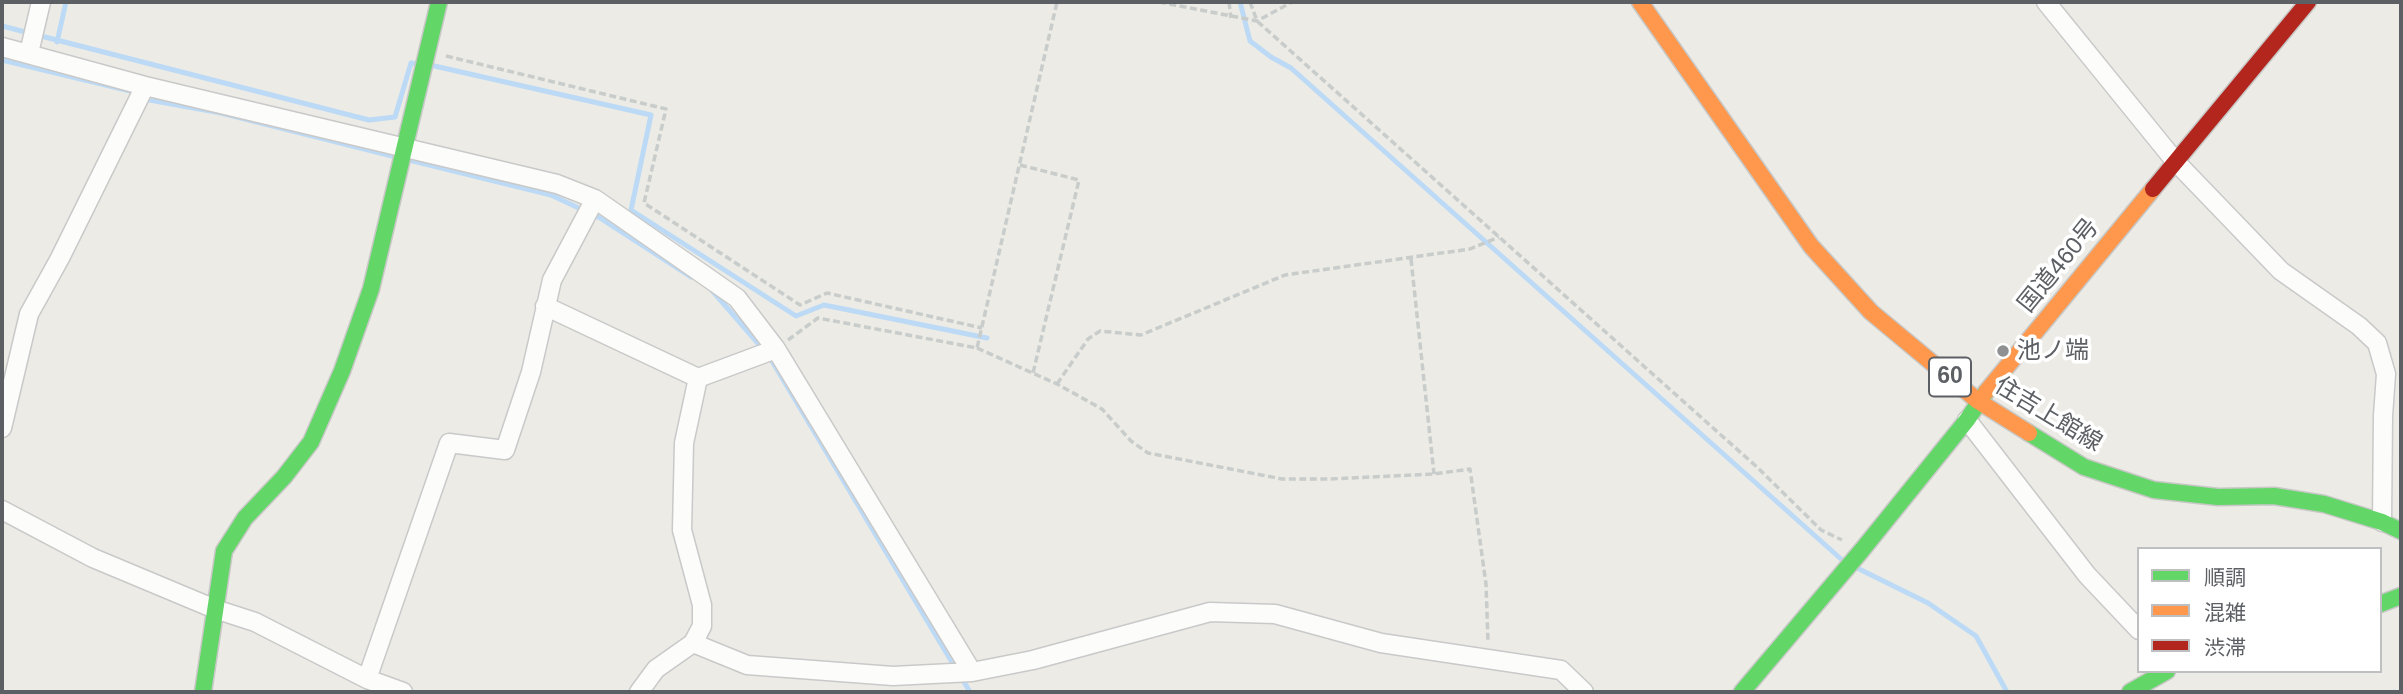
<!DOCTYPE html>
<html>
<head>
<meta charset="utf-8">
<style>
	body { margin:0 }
	#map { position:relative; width:2403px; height:694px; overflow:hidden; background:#ecebe6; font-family:Helvetica,"Noto Sans JP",sans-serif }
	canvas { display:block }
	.frame { position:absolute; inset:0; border:4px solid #5c5f64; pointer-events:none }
	.legend { position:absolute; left:2137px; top:547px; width:245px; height:126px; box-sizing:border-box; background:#fff; border:2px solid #bebfc1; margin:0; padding:9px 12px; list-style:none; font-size:21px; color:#5c5f64 }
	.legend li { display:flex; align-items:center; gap:14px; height:35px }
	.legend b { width:35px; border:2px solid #bebfc1 }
</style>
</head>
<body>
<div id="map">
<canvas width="2403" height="694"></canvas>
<div class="frame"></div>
<ul class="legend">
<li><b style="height:9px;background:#63d668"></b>順調</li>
<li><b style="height:9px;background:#ff974d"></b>混雑</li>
<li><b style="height:9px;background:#b3261e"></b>渋滞</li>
</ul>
</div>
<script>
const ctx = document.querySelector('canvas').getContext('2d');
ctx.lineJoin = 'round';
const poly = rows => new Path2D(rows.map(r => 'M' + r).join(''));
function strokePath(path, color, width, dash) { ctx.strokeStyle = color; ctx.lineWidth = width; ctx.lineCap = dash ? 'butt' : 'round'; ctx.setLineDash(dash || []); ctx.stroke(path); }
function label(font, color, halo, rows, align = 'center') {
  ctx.font = font + ' Helvetica,"Noto Sans JP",sans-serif'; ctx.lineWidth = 7; ctx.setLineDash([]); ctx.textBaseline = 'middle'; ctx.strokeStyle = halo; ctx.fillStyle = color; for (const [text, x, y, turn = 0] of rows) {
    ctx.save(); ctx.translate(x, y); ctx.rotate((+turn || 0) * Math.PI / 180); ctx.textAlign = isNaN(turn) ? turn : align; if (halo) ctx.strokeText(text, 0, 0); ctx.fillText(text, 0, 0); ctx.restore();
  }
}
const stream = poly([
	[1240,2,1250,41,1271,57,1291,68,1841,559],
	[2,26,369,120,395,117,411,63,417,64],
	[57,42,66,2],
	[2,60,130,91],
	[430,65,651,115,631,210,796,316,824,305,987,338],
	[144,99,221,113,396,157],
	[409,160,551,195,600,218,691,277],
	[709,287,769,356,956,669],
	[1859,569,1928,603,1976,636,2007,692],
	[961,677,970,692]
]);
const path = poly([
	[1159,2,1257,21,1292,2],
	[1229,2,1231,18],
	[1250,2,1257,21,1758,468,1821,530,1842,540],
	[446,56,666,109,644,203,800,305,827,293,982,328],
	[1020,165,1079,180,1033,373],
	[1411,259,1434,474],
	[788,340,818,318,977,348,1057,2],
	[977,348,1057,384,1102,409,1131,441,1148,453,1282,479,1330,479,1434,474,1470,469,1486,584,1488,642],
	[1057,384,1088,339,1100,331,1141,335,1285,275,1470,249,1499,237]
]);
const street = poly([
	[2046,2,2175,161,2281,271,2359,326,2377,343,2386,374,2383,416,2382,522],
	[2,47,145,86,557,184,595,199,737,298,776,349,972,672],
	[29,53,41,2],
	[545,306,698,378],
	[1967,420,2087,575,2139,630],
	[2,428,29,314,60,258,145,86],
	[2,510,93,558,215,609,255,622,367,679,403,692],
	[693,643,702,626,702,605,682,530,684,443,698,378,776,349],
	[367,679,449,443,505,450,531,372,552,280,595,199],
	[639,692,656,669,693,643,747,665,893,676,972,672,1033,660,1210,612,1275,614,1381,643,1561,670,1584,692]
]);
const fast = poly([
	[2029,433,2084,467,2154,490,2218,497,2274,496,2324,504,2382,522,2401,531],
	[2380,604,2401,596],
	[203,692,224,551,245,518,284,477,311,442,342,371,371,289,439,2],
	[1742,692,1862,550,1967,420,1986,392],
	[2130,692,2167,671]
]);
const slow = poly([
	[1640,2,1811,246,1871,312,1978,401,2029,433],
	[1986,392,2153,189]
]);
const jam = poly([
	[2153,189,2308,2]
]);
const rail = poly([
	[2395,692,2401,684]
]);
const markers = [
	[2003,351,7,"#8e9092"]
];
const shields = [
	[1950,377,42]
];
const shieldNames = [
	["60",1950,377]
];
const streetNames = [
	["国道460号",2059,266,-51],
	["住吉上館線",2048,415,31]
];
const poiNames = [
	["池ノ端",2017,351]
];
strokePath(stream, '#bcdaf5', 5);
strokePath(street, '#c9c9c9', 21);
strokePath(fast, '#c7c8c6', 19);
strokePath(slow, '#c7c8c6', 19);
strokePath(jam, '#c7c8c6', 19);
strokePath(path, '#c8ccca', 3.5, [7, 3.5]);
strokePath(street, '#fcfcfb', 18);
strokePath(fast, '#63d668', 16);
strokePath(slow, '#ff974d', 16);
strokePath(jam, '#b3261e', 16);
strokePath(rail, '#e3e2e2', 5, [2, 9]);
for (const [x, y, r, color] of markers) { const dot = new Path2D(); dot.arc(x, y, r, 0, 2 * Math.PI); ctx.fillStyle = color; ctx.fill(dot); strokePath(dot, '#fff', 2.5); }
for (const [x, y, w] of shields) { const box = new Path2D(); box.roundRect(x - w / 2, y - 19.5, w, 39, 5); ctx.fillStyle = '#fff'; ctx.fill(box); strokePath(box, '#5c5f64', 2); }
label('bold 23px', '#5c5f64', null, shieldNames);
label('24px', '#5c5f64', '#fff', streetNames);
label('24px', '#5c5f64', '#fff', poiNames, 'left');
</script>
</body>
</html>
